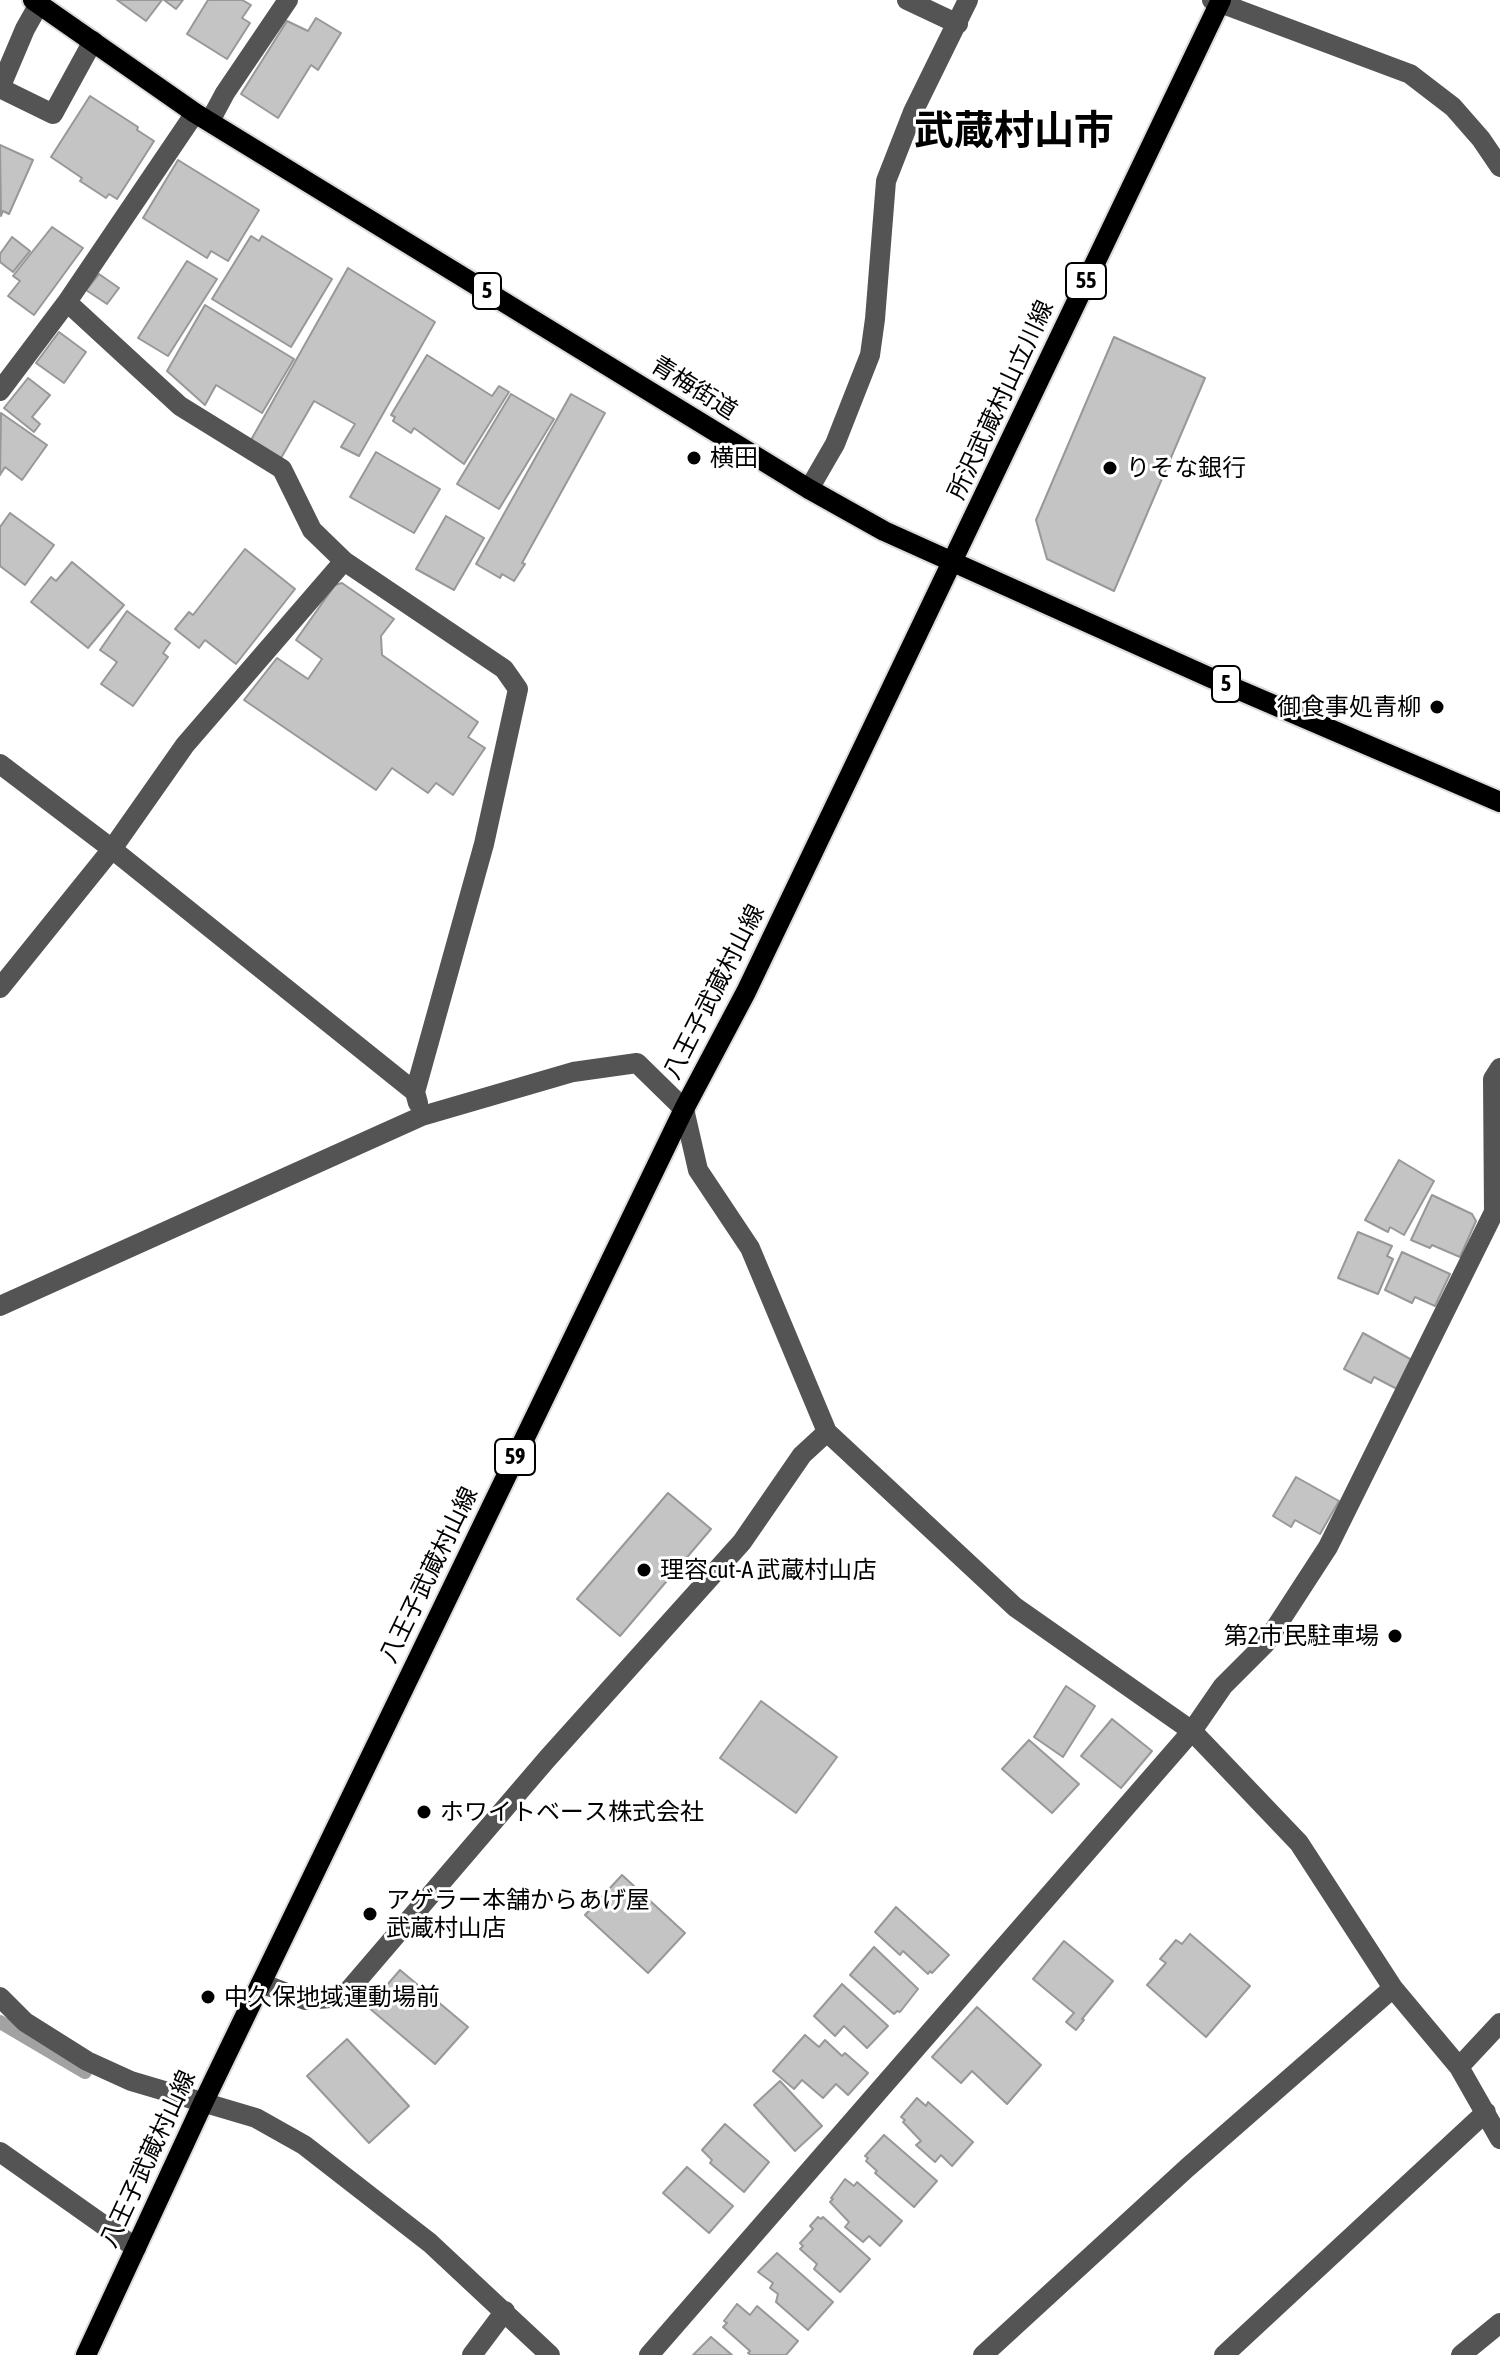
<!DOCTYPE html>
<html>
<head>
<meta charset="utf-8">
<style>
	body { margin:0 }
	canvas { display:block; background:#fff }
</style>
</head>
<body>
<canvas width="1500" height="2355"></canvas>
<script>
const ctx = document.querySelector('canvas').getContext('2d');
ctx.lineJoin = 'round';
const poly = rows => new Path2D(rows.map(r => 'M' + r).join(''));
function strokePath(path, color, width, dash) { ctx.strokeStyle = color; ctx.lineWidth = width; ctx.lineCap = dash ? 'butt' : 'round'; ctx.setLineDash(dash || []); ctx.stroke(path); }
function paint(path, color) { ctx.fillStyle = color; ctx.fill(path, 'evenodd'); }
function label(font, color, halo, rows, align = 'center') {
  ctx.font = font + ' "Asap Condensed","Noto Sans JP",sans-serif'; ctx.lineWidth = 6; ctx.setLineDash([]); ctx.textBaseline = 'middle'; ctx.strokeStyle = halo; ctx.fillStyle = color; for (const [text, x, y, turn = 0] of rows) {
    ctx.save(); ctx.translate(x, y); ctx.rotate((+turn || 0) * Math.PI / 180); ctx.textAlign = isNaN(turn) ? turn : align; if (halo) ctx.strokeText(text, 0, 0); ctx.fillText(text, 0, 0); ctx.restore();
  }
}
const stream = poly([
	[0,2022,85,2072]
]);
const building = poly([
	[117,0,162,0,146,21,117,0],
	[164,0,183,0,176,9,164,0],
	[208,0,242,0,251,5,242,18,250,23,227,59,187,34,208,0],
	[316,18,341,33,318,70,311,65,278,118,241,94,287,21,308,31,316,18],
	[90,96,138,127,137,130,154,141,117,199,109,194,106,198,80,181,82,178,51,157,90,96],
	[0,145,33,160,9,214,3,211,1,216,0,145],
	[178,160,259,210,228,261,211,251,207,258,143,218,178,160],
	[52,227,83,248,34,315,8,296,20,281,13,276,52,227],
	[251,236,259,241,262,236,332,279,291,347,212,299,251,236],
	[12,237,30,251,13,272,0,262,0,254,12,237],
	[187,261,217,279,168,356,138,338,187,261],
	[348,268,435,322,359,456,341,447,355,424,314,401,281,458,251,440,348,268],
	[99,274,119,288,107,304,86,290,99,274],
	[205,305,294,359,262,413,216,385,205,405,167,371,205,305],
	[59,332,86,352,64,383,36,363,59,332],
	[1114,337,1205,378,1114,591,1047,559,1036,520,1114,337],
	[427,355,492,396,499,386,509,392,464,464,414,428,411,433,393,421,395,417,391,415,427,355],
	[28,378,50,395,32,417,40,424,34,432,4,408,28,378],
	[511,394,554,419,499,509,457,484,511,394],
	[571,394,605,413,522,563,525,564,514,581,502,574,500,578,476,564,571,394],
	[1,413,47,445,22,480,5,467,0,475,1,413],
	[376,452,440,489,414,533,350,497,376,452],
	[10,513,54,545,25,585,0,566,0,527,10,513],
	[446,516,484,538,454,590,416,569,446,516],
	[245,549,295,589,236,664,205,640,199,648,175,629,189,612,193,615,245,549],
	[72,562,124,605,88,648,31,602,51,577,56,581,72,562],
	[342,583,394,619,381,636,382,655,478,722,468,737,485,748,453,795,436,783,428,793,392,768,376,790,244,700,277,658,308,679,322,659,296,640,335,585,342,583],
	[127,611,170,643,163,653,168,657,133,706,101,684,117,662,100,650,127,611],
	[1399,1160,1434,1181,1404,1235,1390,1227,1388,1232,1365,1220,1399,1160],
	[1432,1195,1472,1214,1476,1221,1460,1257,1432,1245,1430,1248,1411,1240,1432,1195],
	[1358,1232,1392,1246,1387,1256,1393,1259,1378,1294,1338,1278,1358,1232],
	[1402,1252,1450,1274,1435,1306,1415,1297,1412,1303,1385,1290,1402,1252],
	[1363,1333,1412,1360,1397,1389,1374,1377,1371,1383,1344,1369,1363,1333],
	[1296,1477,1339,1501,1320,1534,1295,1520,1291,1527,1273,1516,1296,1477],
	[668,1493,711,1529,620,1636,577,1599,668,1493],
	[1066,1686,1095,1706,1063,1757,1034,1737,1066,1686],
	[761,1701,837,1757,796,1813,720,1758,761,1701],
	[1112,1719,1152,1751,1121,1788,1081,1756,1112,1719],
	[1029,1740,1079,1784,1052,1813,1002,1769,1029,1740],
	[622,1875,685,1933,648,1973,585,1915,622,1875],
	[896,1907,949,1955,932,1973,930,1971,928,1974,903,1951,900,1955,875,1932,896,1907],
	[1190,1934,1250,1986,1206,2037,1147,1985,1166,1963,1160,1959,1176,1940,1182,1944,1190,1934],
	[1064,1941,1113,1981,1082,2019,1084,2020,1076,2030,1066,2022,1074,2013,1033,1979,1064,1941],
	[874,1947,918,1989,900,2012,897,2011,894,2014,850,1975,874,1947],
	[400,1970,468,2027,435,2064,368,2007,400,1970],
	[842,1984,888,2026,867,2048,844,2026,835,2036,814,2016,842,1984],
	[977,2007,1041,2065,1007,2104,972,2071,961,2083,932,2057,977,2007],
	[805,2035,819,2047,825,2040,842,2056,845,2053,868,2073,848,2095,836,2084,823,2098,802,2080,794,2089,773,2071,805,2035],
	[347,2039,409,2106,369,2143,307,2076,347,2039],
	[780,2081,822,2126,795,2151,754,2105,780,2081],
	[917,2098,926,2106,928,2102,973,2142,952,2166,941,2155,935,2162,916,2145,921,2141,903,2122,905,2120,901,2117,917,2098],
	[725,2124,769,2162,744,2192,710,2163,712,2160,702,2150,725,2124],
	[884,2135,937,2181,914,2207,875,2173,877,2171,866,2161,868,2158,865,2156,884,2135],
	[687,2167,733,2206,709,2233,663,2193,687,2167],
	[845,2179,854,2186,857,2182,902,2221,880,2246,869,2236,863,2242,845,2227,849,2222,830,2202,833,2199,831,2198,845,2179],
	[818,2217,821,2219,823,2217,870,2259,840,2292,814,2269,817,2264,800,2249,803,2246,800,2243,813,2229,810,2226,818,2217],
	[777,2253,833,2302,808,2330,776,2302,778,2294,770,2288,773,2283,758,2272,777,2253],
	[737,2304,750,2315,757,2306,798,2341,786,2355,751,2355,748,2353,750,2351,723,2327,727,2323,724,2321,737,2304],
	[711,2337,732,2355,693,2355,711,2337]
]);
const minor = poly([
	[907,0,958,24],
	[1212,0,1410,74,1453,107,1481,139,1500,167],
	[39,4,25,29,0,88,53,114,93,41],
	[210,121,225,93,288,0],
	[67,302,180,406,282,469,312,530,344,561,504,669,518,689,484,844,415,1092],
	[0,391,67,302,195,113],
	[809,489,835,444,870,355,875,319,886,181,913,112,968,0],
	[0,764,112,849,415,1092,418,1103],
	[0,988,112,849,185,745,344,561],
	[0,1306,422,1116,573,1072,637,1063,684,1109,698,1170,750,1248,827,1432,1015,1607,1192,1731,1216,1756,1299,1843,1393,1988,1459,2067,1500,2139],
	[261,1983,305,2000,343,1997,547,1759,742,1542,802,1455,827,1432],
	[0,1997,25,2022,87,2061,131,2081,256,2118,304,2145,430,2243,550,2355],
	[1459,2067,1500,2023],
	[0,2152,136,2248],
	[472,2355,505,2311],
	[649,2355,1192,1731,1223,1686,1265,1644,1328,1547,1494,1212,1493,1079,1500,1068],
	[983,2355,1187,2168,1393,1988],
	[1224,2355,1486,2112],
	[1461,2355,1500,2323]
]);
const major = poly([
	[33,0,195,113,809,489,884,531,1211,678,1500,802],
	[86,2355,204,2101,684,1109,746,992,1221,0]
]);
const markers = [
	[694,458,8,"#000"],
	[1110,468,8,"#000"],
	[1437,707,8,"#000"],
	[644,1570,8,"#000"],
	[1395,1636,8,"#000"],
	[424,1812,8,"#000"],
	[370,1914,8,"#000"],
	[208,1997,8,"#000"]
];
const shields = [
	[1086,281,40],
	[487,291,28],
	[1226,684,28],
	[515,1457,40]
];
const shieldNames = [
	["55",1086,281],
	["5",487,291],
	["5",1226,684],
	["59",515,1457]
];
const streetNames = [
	["青梅街道",694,388,32],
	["所沢武蔵村山立川線",1001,400,-65],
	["八王子武蔵村山線",714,992,-63],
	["八王子武蔵村山線",429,1575,-64],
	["八王子武蔵村山線",148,2159,-65]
];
const poiNames = [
	["横田",710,458],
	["りそな銀行",1126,468],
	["御食事処青柳",1421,707,"right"],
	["理容cut-A 武蔵村山店",660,1570],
	["第2市民駐車場",1379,1636,"right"],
	["ホワイトベース株式会社",440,1812],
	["アゲラー本舗からあげ屋",386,1900],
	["武蔵村山店",386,1928],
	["中久保地域運動場前",224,1997]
];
const townNames = [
	["武蔵村山市",1014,131]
];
strokePath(stream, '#a2a2a2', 14);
paint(building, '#c4c4c4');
strokePath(building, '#989898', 2);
strokePath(major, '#dbdbdb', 24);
strokePath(minor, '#545454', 20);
strokePath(major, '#000', 20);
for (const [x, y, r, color] of markers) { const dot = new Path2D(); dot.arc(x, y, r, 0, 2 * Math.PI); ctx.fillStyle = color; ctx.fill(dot); strokePath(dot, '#fff', 3); }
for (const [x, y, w] of shields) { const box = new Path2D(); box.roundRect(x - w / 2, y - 18, w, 36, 6); ctx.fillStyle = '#fff'; ctx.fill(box); strokePath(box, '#000', 2); }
label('bold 22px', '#000', null, shieldNames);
label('24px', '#000', '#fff', streetNames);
label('24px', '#000', '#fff', poiNames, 'left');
label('bold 40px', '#000', '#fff', townNames);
</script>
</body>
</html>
